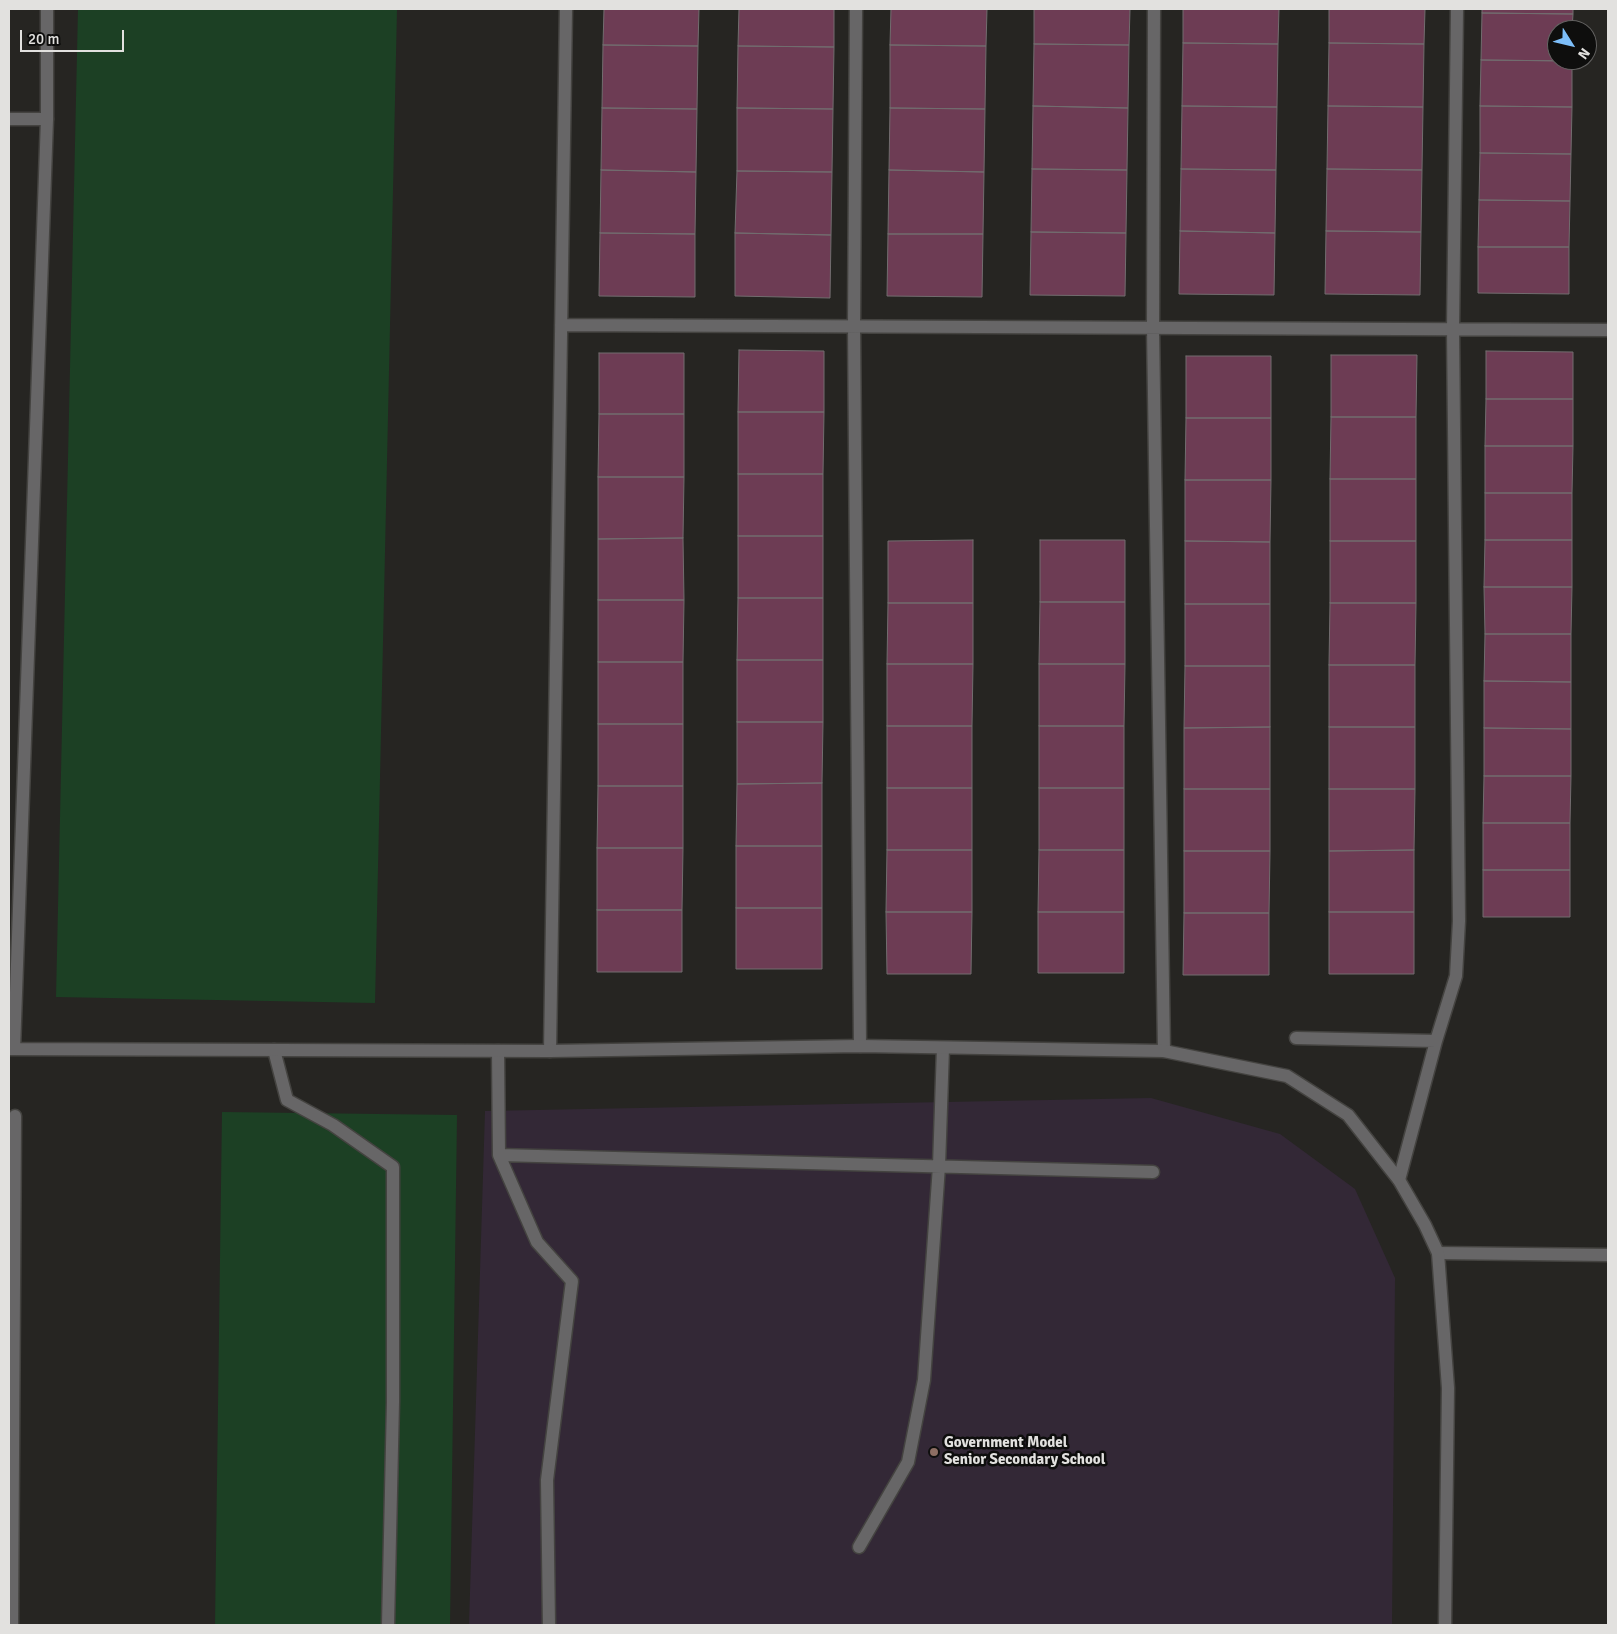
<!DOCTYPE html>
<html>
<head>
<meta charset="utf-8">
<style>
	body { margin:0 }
	#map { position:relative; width:1617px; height:1634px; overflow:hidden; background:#262522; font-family:Signika,sans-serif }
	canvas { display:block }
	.frame { position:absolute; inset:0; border:10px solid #e2e1df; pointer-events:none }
	.north { position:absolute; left:1547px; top:20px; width:50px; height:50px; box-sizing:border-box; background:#0e0e0d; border:1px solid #636261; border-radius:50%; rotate:126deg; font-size:14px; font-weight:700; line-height:20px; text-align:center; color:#e2e1df }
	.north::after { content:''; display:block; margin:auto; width:18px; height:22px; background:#7dbef9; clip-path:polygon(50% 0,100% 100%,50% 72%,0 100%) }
	.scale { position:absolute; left:20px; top:30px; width:104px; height:22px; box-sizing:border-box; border:2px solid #e2e1df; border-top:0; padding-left:6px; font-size:15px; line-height:18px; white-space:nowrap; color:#e2e1df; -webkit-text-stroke:4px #0e0e0d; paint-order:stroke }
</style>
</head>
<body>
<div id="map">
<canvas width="1617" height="1634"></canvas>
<div class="frame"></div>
<div class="north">N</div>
<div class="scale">20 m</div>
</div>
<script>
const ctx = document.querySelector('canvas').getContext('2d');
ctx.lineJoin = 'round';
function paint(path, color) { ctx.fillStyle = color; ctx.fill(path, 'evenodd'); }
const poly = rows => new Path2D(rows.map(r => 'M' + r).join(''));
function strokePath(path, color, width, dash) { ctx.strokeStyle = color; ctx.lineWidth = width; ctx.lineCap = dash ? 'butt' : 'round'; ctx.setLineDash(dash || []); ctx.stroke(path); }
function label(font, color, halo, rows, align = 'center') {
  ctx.font = font + ' Signika,sans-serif'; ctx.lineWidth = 5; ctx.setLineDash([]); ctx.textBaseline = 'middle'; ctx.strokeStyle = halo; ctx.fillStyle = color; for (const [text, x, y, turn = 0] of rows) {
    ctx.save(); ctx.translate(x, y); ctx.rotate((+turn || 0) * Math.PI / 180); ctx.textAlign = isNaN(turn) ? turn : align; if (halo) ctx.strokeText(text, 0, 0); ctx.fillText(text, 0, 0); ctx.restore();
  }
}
const education = poly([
	[1151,1098,1280,1134,1355,1189,1395,1278,1392,1625,469,1625,485,1111]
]);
const green = poly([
	[78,9,397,9,375,1003,56,997],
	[222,1112,457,1115,450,1625,215,1625]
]);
const building = poly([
	[604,9,699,9,698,46,603,45,604,9],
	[739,9,834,9,834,47,738,46,739,9],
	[891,9,987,9,986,46,890,45,891,9],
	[1034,9,1130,9,1129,45,1034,44,1034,9],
	[1183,9,1279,9,1278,44,1183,43,1183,9],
	[1329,9,1425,9,1424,44,1329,43,1329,9],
	[1482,9,1573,9,1573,14,1482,13,1482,9],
	[1482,13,1573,14,1572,30,1557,30,1557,60,1572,61,1481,60,1482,13],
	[1183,43,1278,44,1277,107,1182,106,1183,43],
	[1329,43,1424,44,1423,107,1328,106,1329,43],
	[1034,44,1129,45,1128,108,1033,106,1034,44],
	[603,45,698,46,697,109,602,108,603,45],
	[890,45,986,46,985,109,890,108,890,45],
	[738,46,834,47,833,109,737,108,738,46],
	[1481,60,1572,61,1572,107,1480,106,1481,60],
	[1033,106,1128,108,1127,170,1032,169,1033,106],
	[1182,106,1277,107,1276,170,1181,169,1182,106],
	[1328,106,1423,107,1422,170,1327,169,1328,106],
	[1480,106,1572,107,1571,154,1480,153,1480,106],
	[602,108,697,109,696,172,601,170,602,108],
	[737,108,833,109,832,172,737,171,737,108],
	[890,108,985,109,984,172,889,170,890,108],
	[1480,153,1571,154,1570,201,1479,200,1480,153],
	[1032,169,1127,170,1126,233,1031,232,1032,169],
	[1181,169,1276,170,1275,233,1180,231,1181,169],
	[1327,169,1422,170,1421,232,1326,231,1327,169],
	[601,170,696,172,695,234,600,233,601,170],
	[889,170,984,172,983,234,888,234,889,170],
	[737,171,832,172,831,235,735,233,737,171],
	[1479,200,1570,201,1569,247,1478,247,1479,200],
	[1180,231,1275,233,1274,295,1179,294,1180,231],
	[1326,231,1421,232,1420,295,1325,294,1326,231],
	[1031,232,1126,233,1125,296,1030,295,1031,232],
	[600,233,695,234,695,297,599,296,600,233],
	[735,233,831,235,830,298,735,296,735,233],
	[888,234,983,234,982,297,887,296,888,234],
	[1478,247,1569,247,1569,294,1478,293,1478,247],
	[739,350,824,351,824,412,738,412,739,350],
	[1486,351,1573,352,1573,399,1486,399,1486,351],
	[599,353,684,353,684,414,599,414,599,353],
	[1331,355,1417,355,1416,417,1331,417,1331,355],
	[1186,356,1271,356,1271,418,1186,418,1186,356],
	[1486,399,1573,399,1573,446,1485,446,1486,399],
	[738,412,824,412,823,474,738,474,738,412],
	[599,414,684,414,684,477,598,477,599,414],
	[1331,417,1416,417,1416,479,1330,479,1331,417],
	[1186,418,1271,418,1271,480,1185,480,1186,418],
	[1485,446,1573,446,1572,493,1485,493,1485,446],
	[738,474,823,474,823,536,738,536,738,474],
	[598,477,684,477,683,538,598,539,598,477],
	[1330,479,1416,479,1416,541,1330,541,1330,479],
	[1185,480,1271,480,1270,542,1185,541,1185,480],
	[1485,493,1572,493,1572,540,1485,540,1485,493],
	[738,536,823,536,823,598,738,598,738,536],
	[683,538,684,600,598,600,598,539,683,538],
	[973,540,973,603,888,603,888,541,973,540],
	[1040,540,1125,540,1125,602,1040,602,1040,540],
	[1485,540,1572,540,1572,587,1484,587,1485,540],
	[1185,541,1270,542,1270,604,1185,604,1185,541],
	[1330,541,1416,541,1416,603,1330,603,1330,541],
	[1484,587,1572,587,1571,634,1485,634,1484,587],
	[738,598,823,598,823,660,737,660,738,598],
	[598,600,684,600,683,662,598,662,598,600],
	[1040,602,1125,602,1125,664,1039,664,1040,602],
	[888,603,973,603,973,664,887,664,888,603],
	[1330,603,1416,603,1415,665,1329,665,1330,603],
	[1185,604,1270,604,1270,666,1185,666,1185,604],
	[1485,634,1571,634,1571,682,1484,681,1485,634],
	[737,660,823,660,823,722,737,722,737,660],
	[598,662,683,662,683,724,598,724,598,662],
	[887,664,973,664,972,726,887,726,887,664],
	[1039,664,1125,664,1124,726,1039,726,1039,664],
	[1329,665,1415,665,1415,727,1329,727,1329,665],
	[1185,666,1270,666,1270,727,1184,728,1185,666],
	[1484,681,1571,682,1571,729,1484,728,1484,681],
	[737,722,823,722,822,783,737,784,737,722],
	[598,724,683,724,683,786,598,786,598,724],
	[887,726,972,726,972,788,887,788,887,726],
	[1039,726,1124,726,1124,788,1039,788,1039,726],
	[1270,727,1270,789,1184,789,1184,728,1270,727],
	[1329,727,1415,727,1415,789,1329,789,1329,727],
	[1484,728,1571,729,1571,776,1484,776,1484,728],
	[1484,776,1571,776,1570,823,1483,823,1484,776],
	[822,783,822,846,736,846,737,784,822,783],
	[598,786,683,786,683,848,597,848,598,786],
	[887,788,972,788,972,850,887,850,887,788],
	[1039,788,1124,788,1124,850,1039,850,1039,788],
	[1184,789,1270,789,1270,851,1184,851,1184,789],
	[1329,789,1415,789,1414,850,1329,851,1329,789],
	[1483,823,1570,823,1570,870,1483,870,1483,823],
	[736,846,822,846,822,908,736,908,736,846],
	[597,848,683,848,682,910,597,910,597,848],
	[887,850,972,850,972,912,886,912,887,850],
	[1039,850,1124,850,1124,912,1038,912,1039,850],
	[1414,850,1414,912,1329,912,1329,851,1414,850],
	[1184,851,1270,851,1269,913,1184,913,1184,851],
	[1483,870,1570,870,1570,917,1483,917,1483,870],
	[736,908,822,908,822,969,736,969,736,908],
	[597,910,682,910,682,972,597,972,597,910],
	[886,912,972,912,971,974,887,974,886,912],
	[1038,912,1124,912,1124,973,1038,973,1038,912],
	[1329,912,1414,912,1414,974,1329,974,1329,912],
	[1184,913,1269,913,1269,975,1183,975,1184,913]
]);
const service = poly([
	[498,1051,499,1155,537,1242,572,1281,547,1480,549,1625],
	[499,1155,1153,1172],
	[859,1547,908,1462,924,1380,939,1166,943,1048]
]);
const minor = poly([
	[856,9,854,326,860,1046],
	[1154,9,1153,329,1164,1051],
	[9,119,47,119],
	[561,325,1608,330],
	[1296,1038,1436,1041],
	[274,1050,287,1100,333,1125,393,1167,393,1402,388,1625],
	[550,1051,566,9],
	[1399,1180,1436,1041,1456,976,1459,921,1453,329,1457,9],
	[1438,1253,1608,1255],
	[12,1625,15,1116]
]);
const tertiary = poly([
	[9,1049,550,1051,860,1046,1164,1051,1287,1076,1348,1115,1399,1180,1425,1225,1438,1253,1448,1388,1445,1625],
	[14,1049,47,119,47,9]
]);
const markers = [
	[934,1452,5,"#8d6e63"]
];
const poiNames = [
	["Government Model",944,1443],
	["Senior Secondary School",944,1460]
];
paint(education, '#332836');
paint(green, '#1c4024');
paint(building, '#6d3c54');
strokePath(building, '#726d6f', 1);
strokePath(service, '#444340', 15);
strokePath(minor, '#444340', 15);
strokePath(tertiary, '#444340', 15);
strokePath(service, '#676667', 12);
strokePath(minor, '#676667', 12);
strokePath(tertiary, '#676667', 12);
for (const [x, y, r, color] of markers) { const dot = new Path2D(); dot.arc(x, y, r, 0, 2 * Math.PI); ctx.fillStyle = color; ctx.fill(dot); strokePath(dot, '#0e0e0d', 2); }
label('bold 15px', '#e2e1df', '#0e0e0d', poiNames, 'left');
</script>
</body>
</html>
